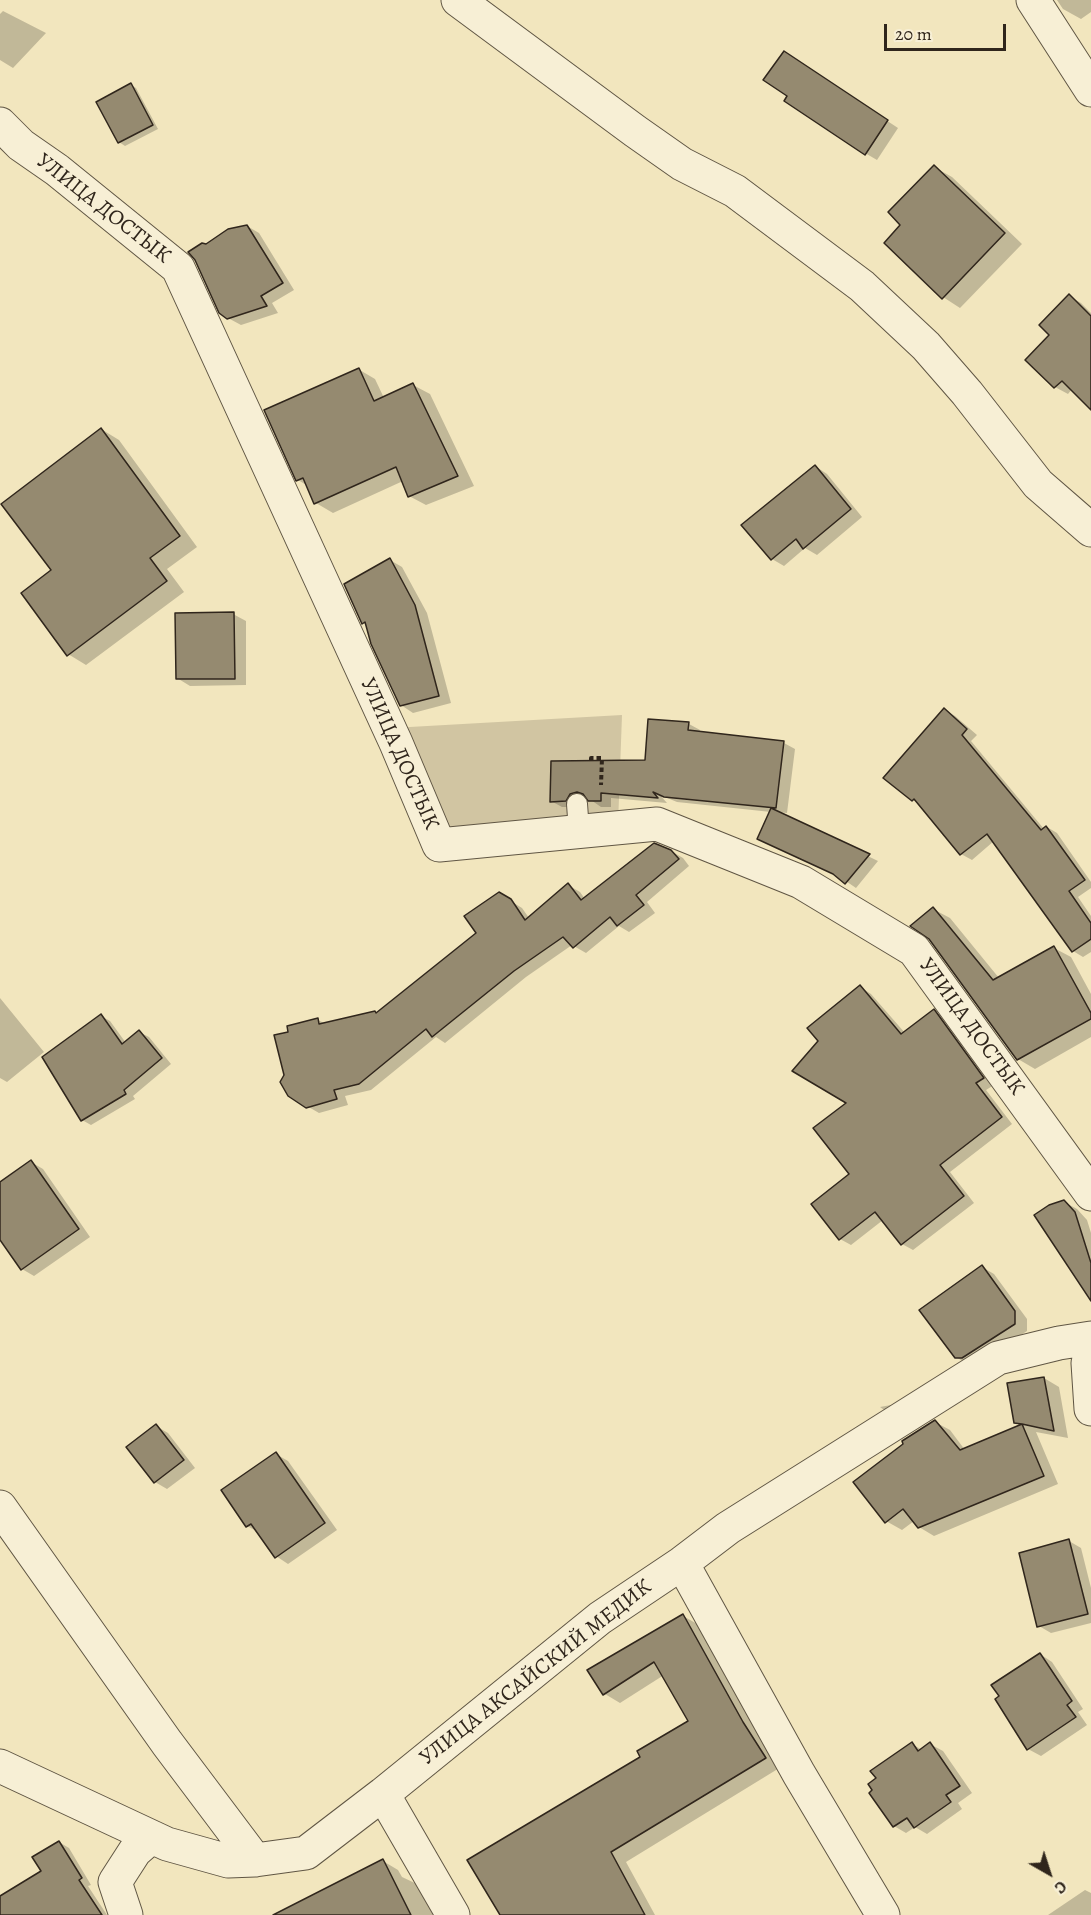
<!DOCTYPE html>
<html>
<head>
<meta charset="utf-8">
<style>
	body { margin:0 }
	#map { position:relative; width:1091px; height:1915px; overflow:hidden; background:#f2e6be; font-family:Alegreya,serif }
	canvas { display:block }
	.north { position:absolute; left:1019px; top:1843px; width:60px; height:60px; -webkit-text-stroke:4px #f7efd5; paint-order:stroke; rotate:141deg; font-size:16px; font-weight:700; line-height:24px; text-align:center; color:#30261c }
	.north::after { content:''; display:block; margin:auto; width:21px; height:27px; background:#30261c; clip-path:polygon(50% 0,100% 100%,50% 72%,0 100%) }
	.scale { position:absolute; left:884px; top:24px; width:122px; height:27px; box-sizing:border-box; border:3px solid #30261c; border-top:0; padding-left:8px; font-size:18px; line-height:21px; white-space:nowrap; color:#30261c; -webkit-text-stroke:4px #f7efd5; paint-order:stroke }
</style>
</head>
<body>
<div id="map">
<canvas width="1091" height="1915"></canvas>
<div class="north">С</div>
<div class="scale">20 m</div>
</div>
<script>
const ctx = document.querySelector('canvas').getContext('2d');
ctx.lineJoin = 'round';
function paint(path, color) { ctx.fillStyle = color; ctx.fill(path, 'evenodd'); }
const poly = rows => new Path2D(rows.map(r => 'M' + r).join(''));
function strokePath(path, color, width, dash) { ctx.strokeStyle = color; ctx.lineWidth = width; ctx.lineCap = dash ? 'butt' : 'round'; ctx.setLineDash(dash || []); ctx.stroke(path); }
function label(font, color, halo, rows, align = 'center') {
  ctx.font = font + ' Alegreya,serif'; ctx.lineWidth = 4.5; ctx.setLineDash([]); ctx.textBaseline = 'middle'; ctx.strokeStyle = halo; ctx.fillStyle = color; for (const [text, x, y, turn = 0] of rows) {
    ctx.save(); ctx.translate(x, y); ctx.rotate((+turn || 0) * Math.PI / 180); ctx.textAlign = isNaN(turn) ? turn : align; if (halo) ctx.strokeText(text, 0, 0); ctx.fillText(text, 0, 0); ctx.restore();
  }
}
const green = poly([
	[622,715,618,825,440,842,392,728]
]);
const shadow = poly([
	[1057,0,1091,0,1091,12,1081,19,1063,9],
	[3,11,46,33,13,68,0,60,0,14],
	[795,60,898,128,877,160,865,153],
	[131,85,136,88,158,129,125,146,119,142],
	[934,167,952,177,1022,244,960,308,943,297,903,225],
	[247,226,259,233,294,290,272,303,278,313,241,325,228,318,206,246],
	[1069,296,1081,303,1091,313,1091,405,1072,389,1068,394,1055,387,1028,359,1051,335],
	[358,369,375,379,384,398,413,385,430,394,474,486,426,505,409,496,403,481,333,513,316,503,308,486,298,480],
	[101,429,119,440,197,547,167,569,184,592,86,665,68,654,53,571],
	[815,466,827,474,862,517,817,555,805,548,784,566,772,559],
	[390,560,402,567,427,613,451,703,413,713,401,705,368,626,363,623],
	[233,614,246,621,246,685,190,686,177,678],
	[945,710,955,716,977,735,971,741,1044,829,1047,827,1057,833,1091,882,1091,888,1078,897,1091,916,1091,952,1083,957,1073,951,994,841,972,860,961,854,921,805,913,800],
	[689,724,700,730,699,733,784,743,795,749,787,813,777,812,878,861,856,888,837,875,771,812,677,802,660,795,667,803,611,798,611,807,601,807,588,798,581,800,577,807,562,807,551,801,646,762],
	[671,851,683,858,689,866,647,902,655,913,629,932,619,926,586,953,572,945,526,977,445,1043,436,1037,371,1090,345,1096,348,1105,319,1113,307,1106,285,1075,290,1033,318,1020,326,1024,377,1014,478,933,499,894,522,908,529,918,568,885,580,892,585,899],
	[933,909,950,918,999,978,1054,948,1071,957,1091,994,1091,1037,1035,1069,1018,1059],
	[860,987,871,994,905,1033,934,1011,945,1018,994,1085,986,1090,1012,1124,950,1172,974,1203,913,1250,902,1244,883,1220,851,1245,840,1239,851,1175,848,1103,820,1041],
	[0,998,44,1052,7,1082,0,1078],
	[101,1016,110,1021,126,1043,139,1032,149,1037,171,1064,133,1096,135,1099,91,1125,82,1120],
	[31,1162,43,1169,90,1237,34,1276,22,1269,0,1238,0,1184],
	[1064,1202,1077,1209,1087,1220,1091,1233,1091,1298],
	[982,1267,994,1274,1027,1319,1027,1331,975,1365,969,1365,956,1357],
	[1044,1378,1059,1387,1068,1438,1036,1432,1058,1484,934,1536,919,1527,914,1521,902,1530,886,1521,935,1422,950,1430,965,1450,1022,1426,1016,1422],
	[891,1405,895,1407,887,1412,880,1407],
	[156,1426,168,1433,195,1468,167,1489,155,1482],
	[276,1454,288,1461,337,1530,288,1564,276,1556,260,1533,247,1526,223,1491],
	[1069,1541,1081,1548,1091,1588,1091,1623,1051,1633,1039,1626],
	[683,1616,699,1625,781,1767,626,1862,655,1915,502,1915,643,1757,690,1722,664,1675,620,1703,605,1694,589,1670],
	[1040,1654,1052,1662,1083,1709,1078,1712,1087,1725,1041,1756,1028,1749],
	[912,1744,922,1750,930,1744,943,1751,972,1793,958,1803,962,1809,927,1834,915,1827,906,1833,894,1826],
	[59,1842,69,1848,91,1885,88,1886,107,1915,0,1915,0,1908,43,1872],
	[383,1861,398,1870,402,1877,419,1885,433,1915,290,1915],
	[1085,1890,1091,1893,1091,1915,1048,1915]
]);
const building = poly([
	[784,51,888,120,865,155,784,101,787,96,763,80,784,51],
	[131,83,153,125,118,143,96,102,131,83],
	[934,165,1005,233,942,299,884,243,900,225,888,212,934,165],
	[247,225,283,283,261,296,267,306,227,319,219,313,195,260,188,252,202,243,206,244,228,229,247,225],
	[1069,294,1091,316,1091,410,1062,381,1054,388,1025,360,1049,335,1039,325,1069,294],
	[359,368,374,401,413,383,458,476,408,497,396,467,314,504,303,478,296,481,264,410,359,368],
	[101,428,180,536,150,558,167,581,67,656,21,593,51,570,1,504,101,428],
	[815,465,851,509,803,549,796,539,771,560,741,525,815,465],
	[390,558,415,605,439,696,400,706,371,644,365,622,362,624,344,584,390,558],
	[234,612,235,679,176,679,175,613,234,612],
	[944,708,967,729,962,735,1041,830,1046,826,1085,880,1069,891,1091,923,1091,939,1072,952,987,834,960,855,914,799,912,801,883,778,944,708],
	[648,719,689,722,688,730,784,741,776,808,664,797,653,792,658,798,601,793,601,801,588,801,583,794,577,792,570,794,566,801,550,802,551,761,645,760,648,719],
	[771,808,870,854,845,884,833,874,757,839,771,808],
	[654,843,671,850,679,859,636,895,644,905,617,926,610,917,573,948,563,937,514,971,432,1037,426,1029,359,1084,334,1090,337,1099,306,1108,288,1096,280,1082,284,1075,274,1035,288,1032,287,1026,318,1018,319,1024,375,1011,376,1013,476,933,464,916,499,892,511,899,525,920,568,883,581,900,654,843],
	[933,907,993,980,1054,946,1091,1013,1091,1019,1017,1060,929,939,910,926,933,907],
	[860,985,901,1034,934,1009,984,1078,976,1083,1002,1117,940,1165,964,1196,901,1245,875,1212,839,1240,811,1204,849,1174,813,1128,846,1103,792,1071,818,1041,807,1028,860,985],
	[101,1014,122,1044,139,1030,162,1058,124,1090,126,1094,81,1121,42,1057,101,1014],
	[31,1160,79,1229,21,1270,0,1240,0,1182,31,1160],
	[1064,1200,1075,1212,1091,1263,1091,1301,1034,1215,1049,1205,1064,1200],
	[982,1265,1015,1311,1015,1324,962,1358,955,1358,919,1310,982,1265],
	[1044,1377,1054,1431,1022,1424,1044,1476,918,1528,903,1509,885,1523,853,1482,903,1444,902,1441,935,1420,960,1450,1022,1424,1014,1423,1007,1383,1044,1377],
	[156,1424,184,1460,154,1483,126,1447,156,1424],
	[276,1452,325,1523,275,1558,251,1524,246,1527,221,1490,276,1452],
	[1069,1539,1088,1614,1037,1627,1019,1553,1069,1539],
	[683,1614,743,1722,766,1758,611,1852,645,1915,500,1915,467,1860,640,1757,637,1751,688,1721,654,1662,603,1695,587,1670,683,1614],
	[1040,1653,1072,1701,1067,1705,1076,1717,1027,1750,995,1699,999,1696,991,1685,1040,1653],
	[912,1742,918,1751,930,1742,960,1786,946,1795,951,1802,914,1828,907,1818,893,1827,869,1793,872,1790,868,1784,876,1778,870,1771,912,1742],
	[59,1841,82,1878,79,1880,102,1915,0,1915,0,1896,41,1871,32,1857,59,1841],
	[383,1859,411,1915,273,1915,383,1859]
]);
const path = poly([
	[591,760,591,758,602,758,601,785]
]);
const service = poly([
	[577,804,579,831]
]);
const minor = poly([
	[458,0,635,131,682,164,735,191,862,286,926,346,967,393,1038,484,1091,530],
	[1033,0,1091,90],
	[0,124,21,145,57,170,178,268,396,743,439,845,657,824,801,882,914,950,1091,1194],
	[1091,1354,1088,1363,1091,1409],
	[0,1507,167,1743,255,1860],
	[682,1563,799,1774,883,1915],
	[0,1766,167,1844,228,1861,255,1860,306,1853,383,1794,600,1618,682,1563,728,1528,998,1358,1059,1343,1091,1338],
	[383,1794,453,1915],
	[126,1915,115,1882,135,1851,151,1837]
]);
const streetNames = [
	["УЛИЦА ДОСТЫК",103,209,38],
	["УЛИЦА ДОСТЫК",399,754,66],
	["УЛИЦА ДОСТЫК",971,1027,54],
	["УЛИЦА АКСАЙСКИЙ МЕДИК",536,1673,-38]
];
paint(green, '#d1c5a2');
paint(shadow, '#0003');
paint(building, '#958a70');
strokePath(building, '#30261c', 1.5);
strokePath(service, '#605644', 22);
strokePath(minor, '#605644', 35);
strokePath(path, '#30261c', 4, [4.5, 3]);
strokePath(service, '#f7efd5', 20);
strokePath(minor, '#f7efd5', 33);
label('22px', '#30261c', '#f7efd5', streetNames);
</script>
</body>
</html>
